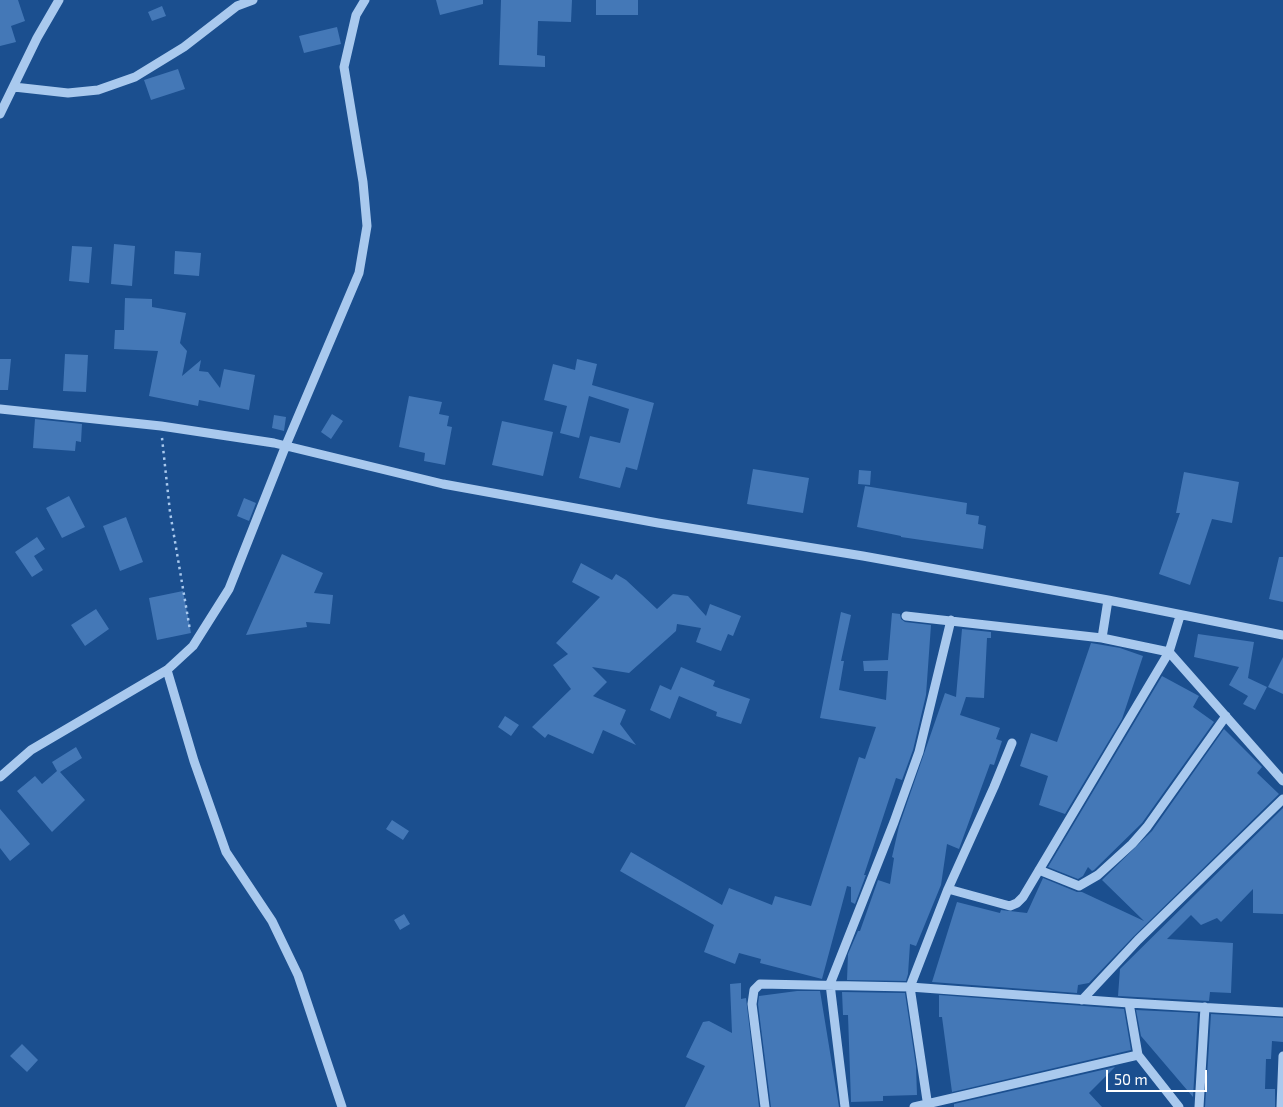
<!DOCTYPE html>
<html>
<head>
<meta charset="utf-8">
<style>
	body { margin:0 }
	#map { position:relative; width:1283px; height:1107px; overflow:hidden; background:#1b4f8f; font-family:"Exo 2",sans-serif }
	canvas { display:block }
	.scale { position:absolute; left:1106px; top:1070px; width:101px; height:22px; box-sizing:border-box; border:2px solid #fff; border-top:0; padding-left:6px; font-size:15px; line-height:18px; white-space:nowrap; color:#fff; -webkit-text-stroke:4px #1b4f8f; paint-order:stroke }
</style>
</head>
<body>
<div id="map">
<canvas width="1283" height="1107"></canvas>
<div class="scale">50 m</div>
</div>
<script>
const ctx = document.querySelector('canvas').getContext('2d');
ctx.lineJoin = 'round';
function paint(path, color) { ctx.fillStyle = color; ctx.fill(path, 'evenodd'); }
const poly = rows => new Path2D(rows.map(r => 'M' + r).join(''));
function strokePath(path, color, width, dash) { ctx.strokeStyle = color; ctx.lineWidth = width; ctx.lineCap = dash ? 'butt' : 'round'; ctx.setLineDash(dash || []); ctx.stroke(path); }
const building = poly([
	[0,0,18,0,25,21,11,26,16,42,0,46],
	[436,0,483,0,483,4,440,15],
	[501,0,572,0,571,22,538,21,537,55,545,56,545,67,499,65],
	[596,0,638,0,638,15,596,15],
	[162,6,166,16,152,21,148,12],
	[337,27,341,44,304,53,299,36],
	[178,69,185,89,151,100,144,80],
	[114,244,135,246,132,286,111,284],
	[72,246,92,247,89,283,69,281],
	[175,251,201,253,199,276,174,274],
	[125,298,152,299,152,307,186,313,180,343,187,351,182,376,201,360,199,371,208,372,220,388,224,369,255,375,249,410,199,400,198,406,149,396,158,351,114,349,115,330,124,330],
	[65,354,88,355,86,392,63,391],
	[0,359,11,359,8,390,0,390],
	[577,359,597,364,592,385,654,403,637,470,626,467,620,488,579,478,590,436,620,443,629,409,589,396,579,438,560,433,567,406,544,400,553,364,575,370],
	[409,396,442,402,439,414,449,416,447,426,452,427,445,465,424,461,425,453,399,447],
	[332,414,343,421,331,439,321,432],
	[274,415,286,417,284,431,272,428],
	[35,419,82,424,81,442,76,441,75,451,33,448],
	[502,421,553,432,543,476,492,465],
	[753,469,809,478,803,513,747,504],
	[859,470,871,471,870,485,858,484],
	[1184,472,1239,482,1232,523,1212,519,1190,585,1159,574,1180,513,1176,513],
	[865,486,967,503,966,514,979,516,978,524,986,526,983,549,901,537,901,536,857,527],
	[69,496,85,527,62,538,46,508],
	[244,498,256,503,249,521,237,516],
	[126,517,143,562,120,571,103,526],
	[37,537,45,549,34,556,43,570,32,577,15,552],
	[282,554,323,573,314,593,333,595,330,624,306,622,307,627,246,635],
	[1279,557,1283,557,1283,602,1269,599],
	[581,563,612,580,616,574,626,580,657,609,673,594,688,596,706,616,710,604,741,616,733,636,728,634,721,651,696,642,701,628,677,624,676,631,629,673,592,667,607,682,593,696,626,710,620,724,636,745,603,730,593,754,548,734,545,738,532,727,571,689,553,665,568,654,556,643,600,597,572,582],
	[183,591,191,633,157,640,149,598],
	[96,609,109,629,85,646,71,625],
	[841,612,851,615,841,661,844,661,839,690,886,700,888,671,864,671,863,661,888,660,892,613,900,614,901,619,905,622,931,625,926,695,913,750,902,780,896,778,864,875,866,875,855,904,851,902,851,887,847,886,822,979,760,963,761,959,739,953,735,964,704,952,714,925,620,871,631,852,722,905,729,888,772,905,775,896,811,906,859,757,865,759,876,727,820,718],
	[962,629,991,632,991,638,987,638,984,698,966,697,960,715,1000,728,996,739,1002,741,994,765,990,764,959,849,947,844,941,885,916,946,910,944,908,974,906,981,847,980,848,954,858,931,860,931,878,880,890,884,894,858,892,857,899,826,945,693,956,697],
	[1198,634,1254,642,1248,678,1267,687,1255,710,1243,704,1248,696,1229,685,1239,667,1194,657],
	[1091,643,1120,648,1143,656,1122,719,1065,814,1039,805,1048,776,1020,766,1031,733,1057,742],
	[1283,657,1283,694,1268,687],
	[681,667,715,681,713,686,750,699,741,724,716,716,717,712,679,696,670,719,650,710,660,685,671,690],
	[1162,676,1199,696,1193,707,1214,722,1142,823,1094,870,1092,871,1088,867,1083,876,1078,879,1048,867],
	[505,716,519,725,511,736,498,727],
	[1224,729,1262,767,1257,773,1279,794,1134,936,1089,983,1078,985,1077,993,932,982,957,902,1000,913,1001,910,1027,913,1043,878,1077,892,1082,892,1144,921,1102,880,1152,831],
	[76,747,82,758,60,772,85,800,52,832,17,791,35,776,42,784,57,771,52,762],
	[1283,808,1283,914,1253,913,1253,889,1221,922,1217,918,1201,925,1191,915,1167,939,1233,943,1231,993,1210,992,1209,1001,1118,996,1120,969],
	[0,809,30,844,10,861,0,848],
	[392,820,409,831,403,840,386,829],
	[404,914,410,924,400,930,394,920],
	[741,983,741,999,746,998,759,1107,685,1107,705,1066,686,1057,703,1022,709,1021,732,1033,730,984],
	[797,991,820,991,839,1107,771,1107,758,1004,759,996],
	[842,992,905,993,916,1066,917,1095,883,1096,883,1101,851,1102,848,1015,843,1015],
	[939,995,1124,1009,1131,1050,952,1092,942,1017,939,1017],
	[1136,1010,1198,1013,1193,1097,1141,1036],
	[1211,1014,1283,1018,1283,1042,1272,1041,1271,1059,1266,1059,1265,1089,1275,1089,1275,1107,1205,1107],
	[22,1044,38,1060,27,1072,10,1056],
	[1115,1067,1089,1093,1102,1107,954,1107,954,1104]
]);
const path = poly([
	[162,438,170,512,190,630]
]);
const minor = poly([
	[14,87,68,93,98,90,135,77,184,47,237,6,253,0],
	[0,114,37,38,59,0],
	[0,409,161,426,274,443,443,484,658,523,863,556,1108,600,1283,635],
	[906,616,1102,638,1169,652,1283,781],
	[1102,638,1108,600],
	[167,670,194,761,226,852,272,921,298,975,342,1107],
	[0,777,31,750,167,670,193,646,229,589,286,445,359,273,367,226,363,182,344,67,356,15,365,0],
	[1039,870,1079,886,1098,875,1132,844,1147,827,1226,716],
	[948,889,1010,906,1017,903,1023,897,1169,652,1180,616],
	[1082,1000,1138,940,1283,799],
	[1129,1003,1138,1055,1179,1107],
	[765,1107,752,1004,754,990,760,984,910,987,1129,1003,1283,1012],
	[845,1107,830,984,894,822,919,752,951,620],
	[914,1107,1138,1055],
	[928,1107,910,987,948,889,994,787,1012,743],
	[1199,1107,1205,1007],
	[1281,1107,1283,1056]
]);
paint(building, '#4478b7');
strokePath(path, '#a9c9ee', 2.5, [2.5, 4]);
strokePath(minor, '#a9c9ee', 9);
</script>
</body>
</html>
